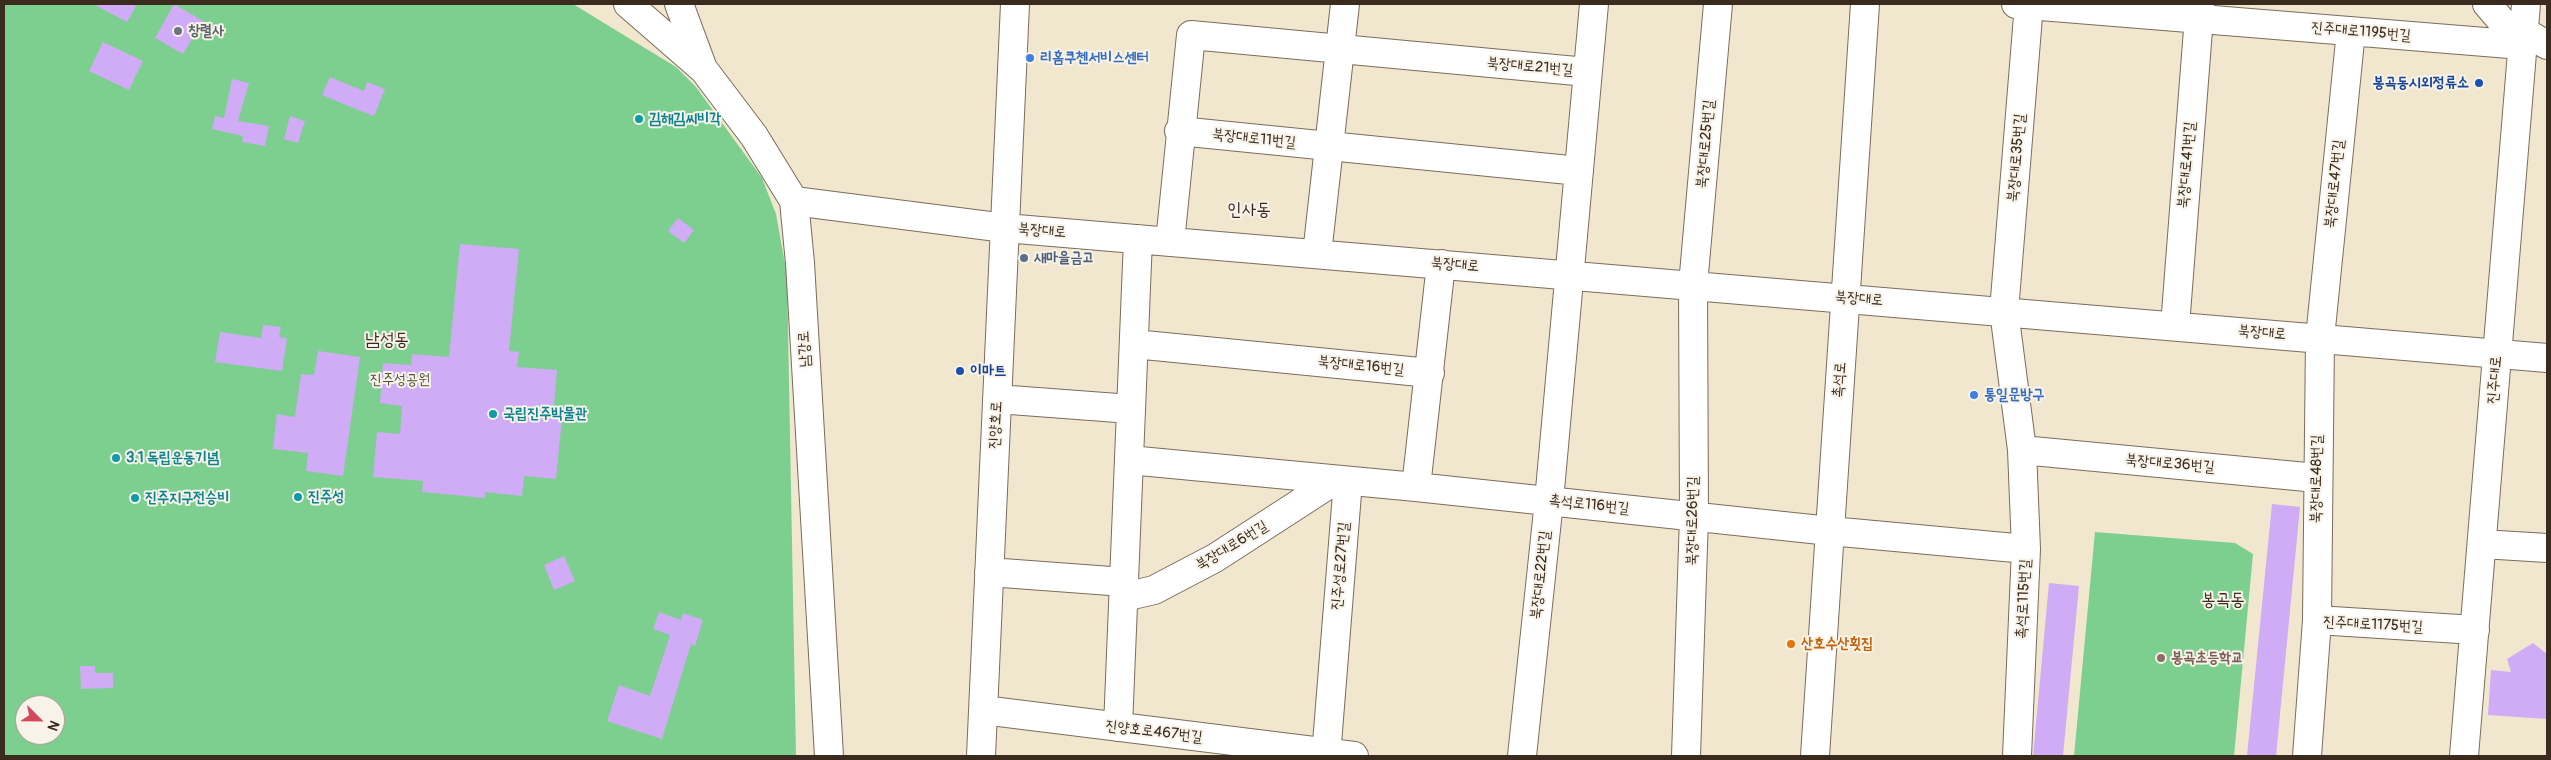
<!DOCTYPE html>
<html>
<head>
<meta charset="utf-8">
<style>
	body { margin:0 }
	#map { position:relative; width:2551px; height:760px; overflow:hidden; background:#f1e7cf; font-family:Pangolin,sans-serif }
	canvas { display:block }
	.frame { position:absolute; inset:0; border:5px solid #3b2a1e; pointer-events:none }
	.north { position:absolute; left:15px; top:695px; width:50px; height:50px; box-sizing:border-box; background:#f7f3e8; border:1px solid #aca397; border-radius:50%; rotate:113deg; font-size:14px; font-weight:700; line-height:20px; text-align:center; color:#3b2a1e }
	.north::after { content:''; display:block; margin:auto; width:18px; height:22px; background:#d1495b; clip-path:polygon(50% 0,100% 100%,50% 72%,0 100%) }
</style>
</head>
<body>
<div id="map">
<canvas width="2551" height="760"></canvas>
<div class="frame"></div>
<div class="north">N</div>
</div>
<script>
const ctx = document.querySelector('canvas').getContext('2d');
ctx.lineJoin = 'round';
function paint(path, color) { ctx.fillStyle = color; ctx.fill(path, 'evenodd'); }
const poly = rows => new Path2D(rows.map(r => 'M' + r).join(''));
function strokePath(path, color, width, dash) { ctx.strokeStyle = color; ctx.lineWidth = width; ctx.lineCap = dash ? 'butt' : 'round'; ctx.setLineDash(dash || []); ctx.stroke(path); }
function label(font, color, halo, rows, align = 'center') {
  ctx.font = font + ' Pangolin,"Poor Story",sans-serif'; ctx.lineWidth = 4; ctx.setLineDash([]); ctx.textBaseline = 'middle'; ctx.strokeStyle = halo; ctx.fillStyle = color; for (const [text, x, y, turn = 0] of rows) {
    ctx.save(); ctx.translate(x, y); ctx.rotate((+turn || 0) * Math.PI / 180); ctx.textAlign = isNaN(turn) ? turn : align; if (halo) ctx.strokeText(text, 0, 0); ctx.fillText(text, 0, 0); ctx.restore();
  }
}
const green = poly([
	[4,4,573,4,676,67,696,87,762,178,776,214,787,275,796,756,4,756],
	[25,705,55,705,55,735,25,735],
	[2095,532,2235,543,2253,554,2234,756,2074,756]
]);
const building = poly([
	[93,4,137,4,127,22],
	[174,4,203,21,183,54,155,38],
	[103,42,143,61,129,90,89,71],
	[330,77,364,91,367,82,385,89,375,114,373,116,322,95],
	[232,79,249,83,238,121,269,126,265,146,242,142,243,136,212,129,215,116,224,118],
	[290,116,305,121,298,143,284,139],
	[678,218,694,230,684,243,668,231],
	[460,244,519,249,509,351,519,352,517,367,557,370,554,406,563,407,556,479,524,476,522,496,485,492,485,498,422,492,423,481,373,477,377,432,400,434,402,406,380,403,383,363,411,365,412,354,449,357],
	[263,325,281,327,279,337,287,338,282,371,215,362,220,332,261,338],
	[318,351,360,357,343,476,306,471,308,453,273,449,277,414,295,417,301,374,314,375],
	[2272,504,2300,507,2276,756,2247,756],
	[564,556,575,581,554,590,544,565],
	[2049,583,2079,586,2063,756,2033,756],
	[659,612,681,620,683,613,703,620,695,646,691,644,662,739,607,721,619,685,650,696,670,635,653,629],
	[2533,643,2547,654,2547,719,2488,715,2491,670,2511,672,2507,659],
	[80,666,95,666,95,673,113,673,113,688,81,689]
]);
const minor = poly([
	[628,4,704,70,754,136,794,201,800,263,829,756],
	[679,4,702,66],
	[2016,4,2522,45],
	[2487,4,2522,45],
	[2523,31,2547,45],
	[1179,131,1579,171],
	[794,201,1005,228,2547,358],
	[1170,242,1191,35,1587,72],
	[1317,254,1345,4],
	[2175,326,2200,4],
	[1134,344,1430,373],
	[997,399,1131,409],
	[2022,450,2317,478],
	[1129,460,1416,487,1830,531,2026,549],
	[1416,487,1441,264],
	[2482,544,2547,548],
	[989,572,1124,582],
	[1124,597,1154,590,1215,558,1334,481],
	[2317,620,2475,630],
	[983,710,1354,756],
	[1118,727,1138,239],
	[981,756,1015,4],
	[1326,756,1348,481],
	[1522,756,1549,501,1594,4],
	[1686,756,1694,516,1693,285,1718,4],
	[1815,756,1865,4],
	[2017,756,2026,549,2022,450,2004,311,2029,4],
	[2307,756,2317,620,2320,338,2351,31],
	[2464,756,2526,4]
]);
const markers = [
	[178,31,5,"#6b7280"],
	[1030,58,5,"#3f7fe0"],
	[2479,83,5,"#1a4fb4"],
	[639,119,5,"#0f9aa8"],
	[1024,258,5,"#5c6f8a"],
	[960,371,5,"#1a4fb4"],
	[1974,395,5,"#3f7fe0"],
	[493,414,5,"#0f9aa8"],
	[116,458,5,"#0f9aa8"],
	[298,497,5,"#0f9aa8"],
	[135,498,5,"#0f9aa8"],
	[1791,644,5,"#e8710a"],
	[2161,658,5,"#8d6e63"]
];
const worshipNames = [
	["창렬사",188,31]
];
const streetNames = [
	["진주대로1195번길",2361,32,5],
	["북장대로21번길",1530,67,5],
	["북장대로11번길",1254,139,6],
	["북장대로25번길",1706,144,-85],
	["북장대로35번길",2017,158,-85],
	["북장대로41번길",2187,165,-85],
	["북장대로47번길",2335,184,-84],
	["북장대로",1042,231,5],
	["북장대로",1455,265,5],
	["북장대로",1859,299,5],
	["북장대로",2262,333,5],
	["남강로",805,349,-93],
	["북장대로16번길",1361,366,6],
	["촉석로",1840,380,-86],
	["진주대로",2495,380,-85],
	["진양호로",996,425,-87],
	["북장대로36번길",2170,464,5],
	["북장대로48번길",2317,479,-89],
	["촉석로116번길",1589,505,6],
	["북장대로26번길",1693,521,-89],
	["북장대로6번길",1232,546,-31],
	["진주성로27번길",1341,566,-85],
	["북장대로22번길",1541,575,-84],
	["촉석로115번길",2024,599,-87],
	["진주대로1175번길",2373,625,3],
	["진양호로467번길",1154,732,7]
];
const shopNames = [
	["리홈쿠첸서비스센터",1040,58],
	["통일문방구",1984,395]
];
const transitNames = [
	["봉곡동시외정류소",2469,83],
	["이마트",970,371,"left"]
];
const cultureNames = [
	["김해김씨비각",649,119],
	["국립진주박물관",503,414],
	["3.1 독립운동기념",126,458],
	["진주성",308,497],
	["진주지구전승비",145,498]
];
const serviceNames = [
	["새마을금고",1034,258]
];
const parkNames = [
	["진주성공원",400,380]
];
const foodNames = [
	["산호수산횟집",1801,644]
];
const educationNames = [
	["봉곡초등학교",2171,658]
];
const quarterNames = [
	["인사동",1249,210],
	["남성동",387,340],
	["봉곡동",2223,600]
];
paint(green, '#7dcf90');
paint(building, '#cfacf5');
strokePath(minor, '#7b6c5c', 30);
strokePath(minor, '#fff', 28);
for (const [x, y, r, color] of markers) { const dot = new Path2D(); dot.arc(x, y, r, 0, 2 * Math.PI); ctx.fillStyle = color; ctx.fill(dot); strokePath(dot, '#f7f3e8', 2); }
label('bold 15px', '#5b616d', '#f7f3e8', worshipNames, 'left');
label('15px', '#3b2a1e', '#f7f3e8', streetNames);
label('bold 15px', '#366cbe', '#f7f3e8', shopNames, 'left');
label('bold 15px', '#164399', '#f7f3e8', transitNames, 'right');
label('bold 15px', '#0d838f', '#f7f3e8', cultureNames, 'left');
label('bold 15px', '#4e5e75', '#f7f3e8', serviceNames, 'left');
label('15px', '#4c533a', '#f7f3e8', parkNames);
label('bold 15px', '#c56008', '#f7f3e8', foodNames, 'left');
label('bold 15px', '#785e54', '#f7f3e8', educationNames, 'left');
label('18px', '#3b2a1e', '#f7f3e8', quarterNames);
</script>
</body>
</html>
